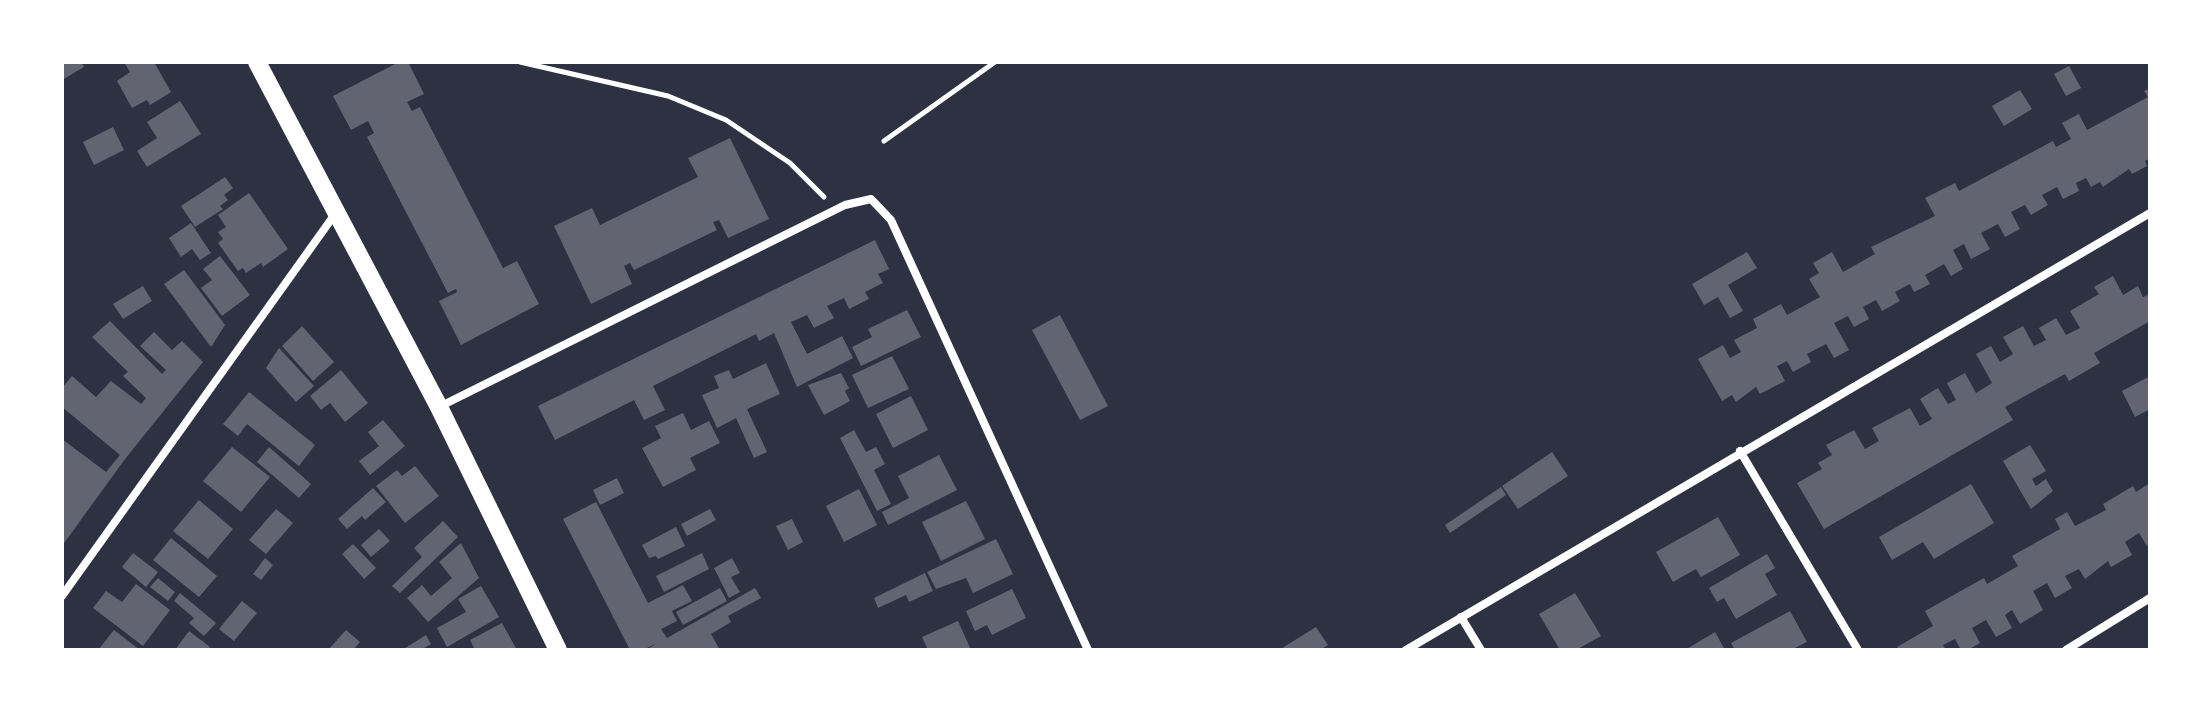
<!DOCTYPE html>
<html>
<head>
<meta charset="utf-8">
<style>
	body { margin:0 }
	#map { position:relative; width:2212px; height:712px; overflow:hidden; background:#2d3142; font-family:"Noto Sans",sans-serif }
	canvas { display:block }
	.frame { position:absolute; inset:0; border:64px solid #fff; pointer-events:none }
</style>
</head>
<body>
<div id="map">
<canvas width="2212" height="712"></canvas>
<div class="frame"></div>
</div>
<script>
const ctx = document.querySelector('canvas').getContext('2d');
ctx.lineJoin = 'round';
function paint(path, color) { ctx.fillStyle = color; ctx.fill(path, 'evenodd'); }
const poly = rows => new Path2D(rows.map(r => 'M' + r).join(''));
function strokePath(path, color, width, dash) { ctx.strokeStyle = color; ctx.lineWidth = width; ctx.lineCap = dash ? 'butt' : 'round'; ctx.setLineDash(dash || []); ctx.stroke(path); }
const building = poly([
	[62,62,81,62,84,67,62,80],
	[124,62,154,62,171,92,150,105,147,100,132,108,117,81,130,72],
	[399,62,408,62,424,94,407,102,412,111,420,107,503,268,517,261,539,304,461,345,439,301,457,292,456,289,448,293,367,137,374,133,368,121,351,130,333,96],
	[2069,66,2081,88,2066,96,2054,74],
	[2150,88,2150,158,2145,161,2147,166,2132,174,2129,169,2103,187,2100,182,2091,187,2086,178,2076,183,2079,191,2063,199,2057,187,2042,195,2048,205,2031,215,2025,205,2011,212,2020,229,2005,237,1998,224,1981,233,1990,249,1971,259,1964,244,1953,250,1963,269,1951,276,1944,264,1925,275,1930,284,1914,292,1910,284,1895,292,1900,301,1882,311,1876,300,1863,307,1869,319,1854,327,1848,316,1834,323,1849,350,1834,358,1826,344,1807,354,1811,362,1793,372,1787,361,1777,366,1785,381,1760,394,1756,387,1736,402,1732,395,1722,401,1698,359,1723,345,1730,358,1741,352,1734,340,1757,328,1753,319,1781,304,1787,315,1820,297,1809,279,1819,273,1813,263,1832,252,1843,272,1875,254,1871,247,1935,216,1925,198,1955,183,1959,191,2053,141,2056,147,2071,139,2062,123,2079,114,2087,130,2148,97,2144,91],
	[2020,90,2032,109,2004,126,1992,106],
	[180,101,201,134,147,167,137,151,157,138,147,122],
	[113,127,124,150,94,165,83,142],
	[730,138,769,219,728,238,719,220,713,222,717,230,634,270,630,263,624,266,632,284,591,304,554,226,592,208,600,225,698,177,688,158],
	[225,177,233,188,224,195,228,200,220,206,223,209,195,227,181,206],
	[249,193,288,249,263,267,261,263,246,273,243,268,238,271,218,243,223,239,218,232,226,227,218,215],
	[191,223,211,253,200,260,192,249,181,257,169,238],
	[875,240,889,269,878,274,883,283,865,292,869,299,849,309,844,298,827,306,834,318,814,328,807,315,791,322,807,354,842,336,853,358,797,387,774,333,759,341,756,334,653,386,665,410,644,420,634,400,555,440,538,406],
	[1747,252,1757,268,1728,285,1743,311,1730,318,1718,297,1704,305,1692,284],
	[220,256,250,295,222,316,201,288,212,280,203,269],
	[184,270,225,325,211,347,164,284],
	[2113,276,2123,295,2138,286,2143,297,2150,294,2150,321,2094,353,2100,363,2069,381,2065,374,2005,407,2013,420,1824,529,1797,483,1822,469,1818,463,1832,455,1826,445,1854,430,1865,449,1879,441,1872,428,1910,408,1920,426,1932,419,1920,399,1938,388,1948,404,1956,400,1947,383,1965,373,1976,393,1992,383,1976,354,1991,346,2000,362,2013,354,2003,337,2023,326,2034,346,2046,340,2039,328,2056,318,2066,335,2080,328,2070,311,2099,294,2094,287],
	[143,286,152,301,123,319,113,304],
	[907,310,921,337,861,366,852,347,872,337,868,329],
	[1060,315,1108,406,1080,420,1032,330],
	[110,321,162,374,166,370,140,346,154,332,172,350,182,341,203,362,125,459,62,546,62,439,106,472,120,455,62,407,62,388,72,376,96,397,111,381,141,404,146,398,123,376,128,372,92,337],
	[302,326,334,362,313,381,282,346],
	[279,348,314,386,296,402,266,368],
	[892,356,909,389,868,408,852,375],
	[766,363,780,394,747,409,767,452,754,458,736,418,717,428,702,395,719,388,714,376,729,370,733,379],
	[341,370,368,403,345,422,330,403,321,410,310,396],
	[841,373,849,388,845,391,850,401,824,415,808,385],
	[2150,376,2150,409,2135,417,2122,391],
	[249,392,315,445,299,466,247,424,238,436,223,424],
	[911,396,928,430,893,448,876,414],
	[683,413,691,430,709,421,720,443,690,458,696,470,663,487,642,448,661,438,655,426],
	[383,420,405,446,370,475,359,461,379,446,368,432],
	[854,430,866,452,876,447,885,464,874,470,891,504,877,511,840,438],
	[2030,445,2046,471,2032,479,2036,486,2046,479,2053,491,2031,509,2003,461],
	[232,447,270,477,241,512,203,481],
	[269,447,311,484,299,498,257,462],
	[1552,452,1568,476,1518,509,1502,486],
	[939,455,957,490,888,525,882,512,909,498,898,476],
	[415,466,439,496,405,523,376,486,397,470,402,476],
	[617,478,624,493,600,505,593,490],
	[2150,483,2150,544,2147,546,2139,533,2125,542,2132,555,2111,567,2108,561,2085,579,2079,569,2065,576,2072,588,2055,598,2047,583,2033,591,2043,610,2020,624,2012,610,2005,615,2012,628,1996,637,1986,620,1972,628,1980,643,1968,650,1961,650,1955,639,1943,645,1946,650,1899,650,1897,647,1933,626,1925,611,1984,578,1987,584,2018,566,2012,556,2060,529,2055,519,2067,512,2075,526,2106,510,2103,504,2133,486,2136,492],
	[1971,484,1994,523,1934,559,1923,542,1892,560,1879,537],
	[1501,487,1506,495,1450,533,1445,525],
	[373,488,386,502,365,520,362,516,347,529,338,519],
	[859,489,877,525,844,542,826,506],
	[199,500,233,529,208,559,173,531],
	[966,501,985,539,941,561,922,522],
	[596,502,648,603,683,585,692,601,672,611,677,621,661,629,667,638,755,588,761,598,728,616,731,622,711,634,720,650,646,650,657,643,643,650,630,650,563,519],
	[276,509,293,523,266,554,249,540],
	[710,509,716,520,687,536,681,524],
	[1718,517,1740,555,1701,577,1696,569,1673,582,1656,552],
	[792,519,803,542,788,550,776,526],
	[443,521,458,537,400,593,392,586,422,557,414,548],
	[676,527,685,546,658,559,656,556,649,558,642,545],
	[379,529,390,541,371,557,361,545],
	[171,538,217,576,199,597,153,560],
	[996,539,1013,574,973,593,966,578,936,589,927,572],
	[461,543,479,578,428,622,407,598,422,585,431,596,452,578,439,562],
	[353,544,376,568,364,579,342,554],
	[133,553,158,572,146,587,122,567],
	[702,553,709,569,664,592,656,576],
	[1767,554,1775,568,1765,574,1777,595,1736,619,1724,598,1717,602,1709,588],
	[265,558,273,565,261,580,253,574],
	[732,558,740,573,731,577,740,592,729,598,714,568],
	[925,573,933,591,909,602,906,595,878,608,874,598],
	[158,578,175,592,168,601,150,587],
	[136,584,170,610,143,646,93,608,106,591,122,602],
	[481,586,499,617,447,647,437,628,466,612,458,599],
	[720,588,727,601,683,625,676,612],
	[1012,589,1026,618,992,635,987,625,975,631,966,611],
	[180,593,216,623,204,636,189,623,194,618,174,601],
	[1575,593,1601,636,1576,650,1560,650,1539,614],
	[242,601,257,613,234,641,219,629],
	[1790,611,1807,642,1791,650,1735,650,1731,643],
	[958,621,971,650,928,650,922,637],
	[502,623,517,650,475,650,470,640],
	[1316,627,1328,645,1320,650,1279,650],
	[114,630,140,650,98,650],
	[346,630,360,642,353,650,328,650],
	[189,631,210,647,208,650,175,650],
	[1715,632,1725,650,1685,650],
	[426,635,431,644,421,650,402,650]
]);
const path = poly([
	[520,62,668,96,726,120,790,163,824,197],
	[884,141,995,62]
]);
const minor = poly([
	[439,407,845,205,871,199,891,220,1088,650],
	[1740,451,1858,650],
	[62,596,335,214],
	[1461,617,1481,650],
	[1406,650,2150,213],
	[2066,650,2150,598]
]);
const primary = poly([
	[257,62,439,407,558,650]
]);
paint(building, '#626471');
strokePath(path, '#fff', 5);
strokePath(minor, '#fff', 8);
strokePath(primary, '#fff', 18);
</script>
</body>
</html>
